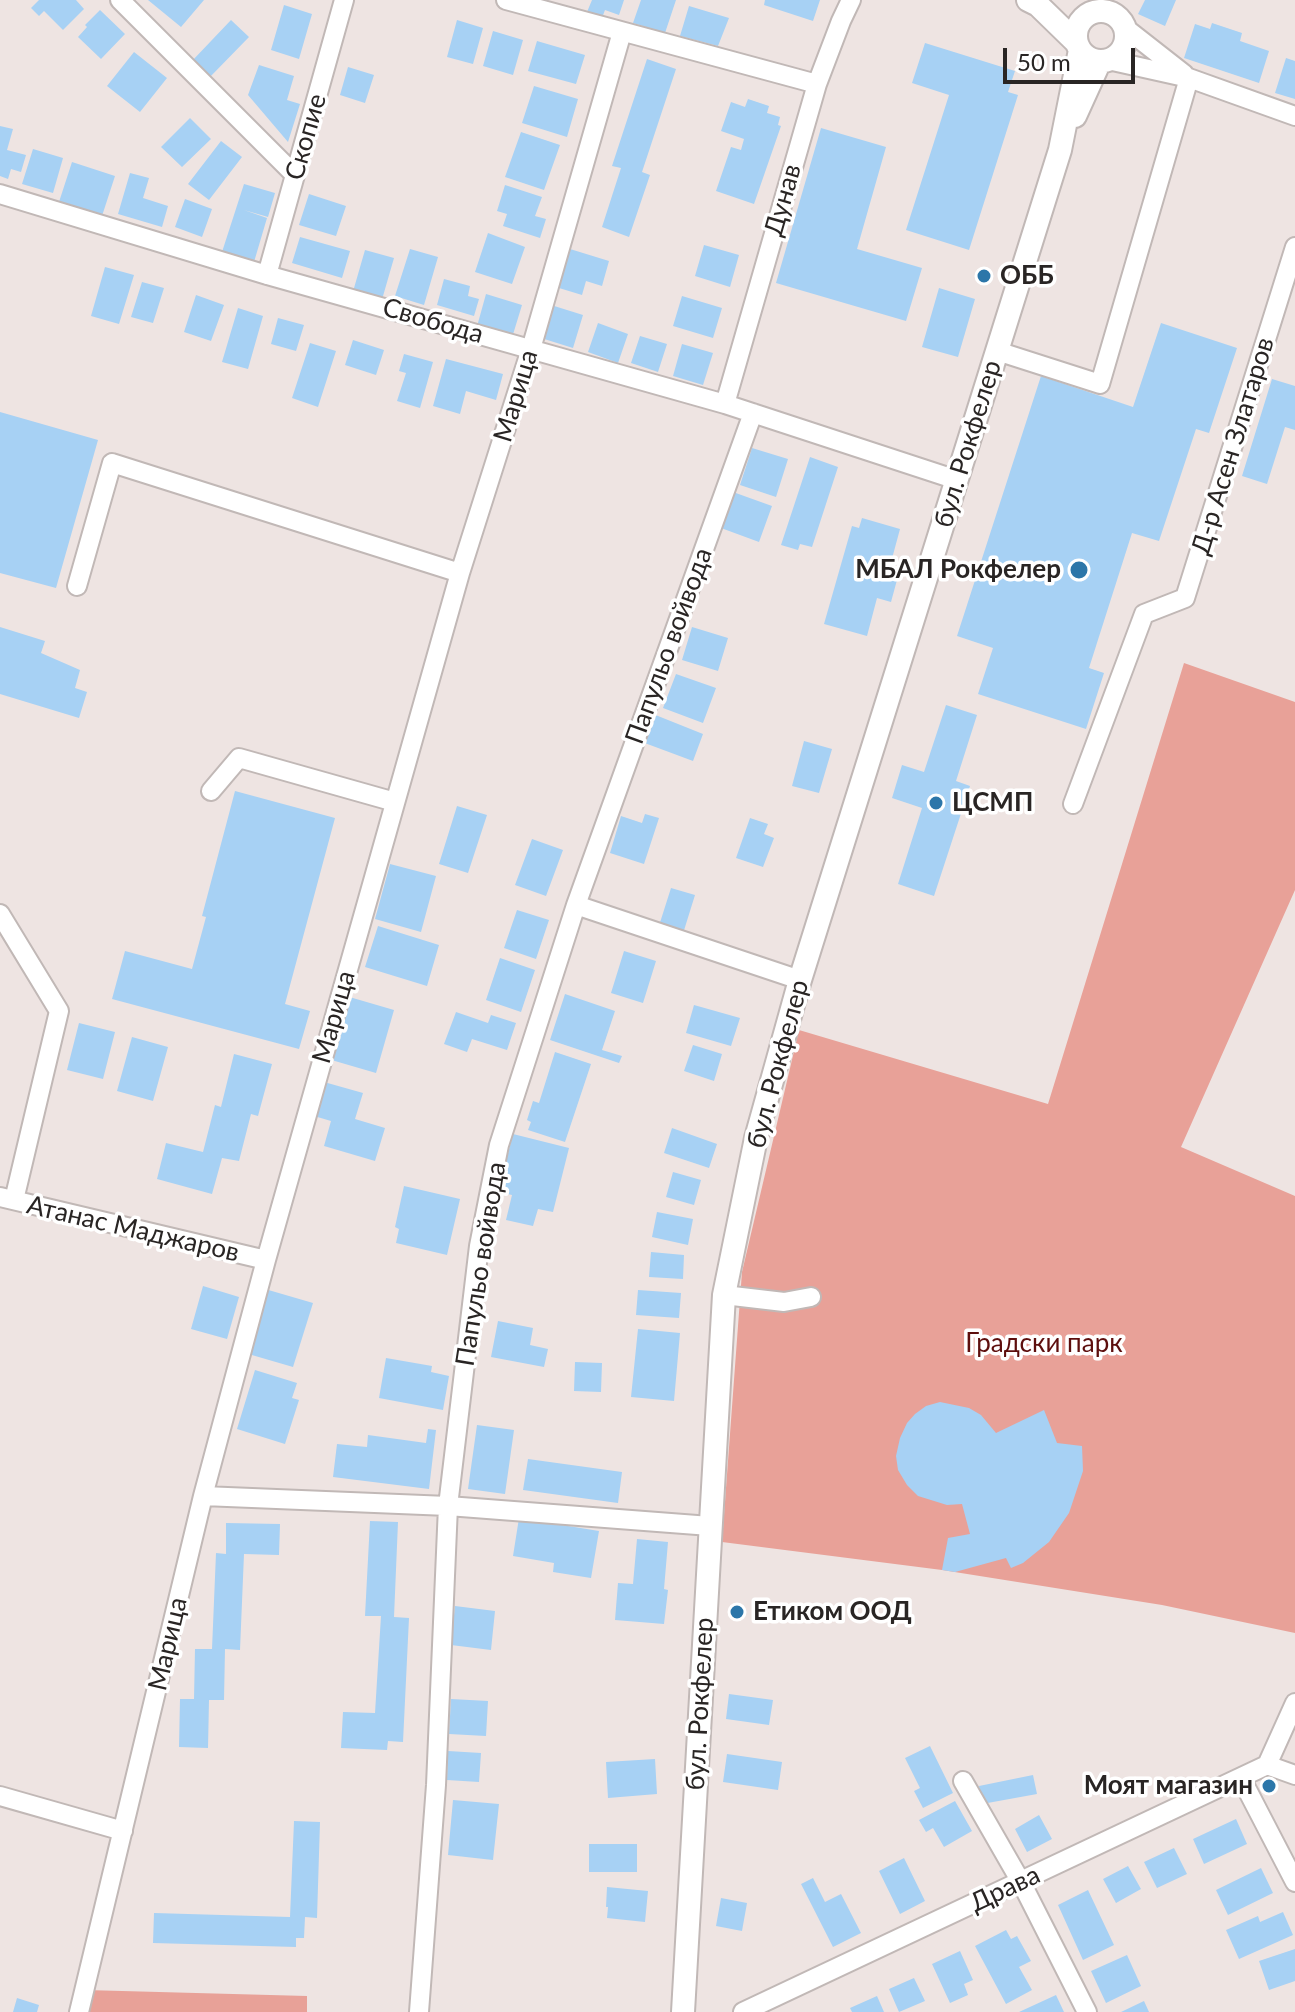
<!DOCTYPE html>
<html>
<head>
<meta charset="utf-8">
<style>
	body { margin:0 }
	#map { position:relative; width:1295px; height:2012px; overflow:hidden; background:#eee4e2; font-family:Lato,sans-serif }
	canvas { display:block }
	.scale { position:absolute; left:1003px; top:48px; width:132px; height:36px; box-sizing:border-box; border:4px solid #292524; border-top:0; padding-left:10px; font-size:24px; line-height:28px; white-space:nowrap; color:#292524; -webkit-text-stroke:6px #fff; paint-order:stroke }
</style>
</head>
<body>
<div id="map">
<canvas width="1295" height="2012"></canvas>
<div class="scale">50 m</div>
</div>
<script>
const ctx = document.querySelector('canvas').getContext('2d');
ctx.lineJoin = 'round';
function paint(path, color) { ctx.fillStyle = color; ctx.fill(path, 'evenodd'); }
const poly = rows => new Path2D(rows.map(r => 'M' + r).join(''));
function strokePath(path, color, width, dash) { ctx.strokeStyle = color; ctx.lineWidth = width; ctx.lineCap = dash ? 'butt' : 'round'; ctx.setLineDash(dash || []); ctx.stroke(path); }
function label(font, color, halo, rows, align = 'center') {
  ctx.font = font + ' Lato,sans-serif'; ctx.lineWidth = 7; ctx.setLineDash([]); ctx.textBaseline = 'middle'; ctx.strokeStyle = halo; ctx.fillStyle = color; for (const [text, x, y, turn = 0] of rows) {
    ctx.save(); ctx.translate(x, y); ctx.rotate((+turn || 0) * Math.PI / 180); ctx.textAlign = isNaN(turn) ? turn : align; if (halo) ctx.strokeText(text, 0, 0); ctx.fillText(text, 0, 0); ctx.restore();
  }
}
const green = poly([
	[1184,663,1295,702,1295,890,1181,1147,1295,1196,1295,1633,1162,1605,942,1570,722,1542,742,1272,799,1030,1048,1104],
	[85,1990,307,1996,307,2012,79,2012]
]);
const building = poly([
	[39,0,76,0,84,9,63,30,44,11,39,16,31,8],
	[148,0,204,0,181,27],
	[592,0,624,0,619,15,605,10,602,18,587,12],
	[641,0,676,0,665,33,633,23],
	[765,0,820,0,813,21,764,5],
	[1145,0,1176,0,1165,26,1138,14],
	[284,5,312,14,299,59,271,50],
	[689,6,729,18,718,46,680,36],
	[100,10,125,34,101,59,78,37,87,27,85,25],
	[231,20,249,37,210,77,192,61],
	[457,20,483,28,473,64,447,57],
	[1212,23,1242,33,1240,41,1269,51,1259,83,1184,58,1195,24,1210,29],
	[493,31,523,40,513,75,483,66],
	[537,41,585,55,576,84,528,71],
	[925,43,1015,71,1008,92,1018,95,969,250,906,230,949,95,912,83],
	[134,52,167,78,140,112,107,86],
	[1286,58,1295,61,1295,99,1275,93],
	[647,59,676,69,642,172,650,175,629,237,602,227,621,168,612,166],
	[259,65,294,76,287,100,300,104,288,142,248,95],
	[348,67,374,75,365,103,340,95],
	[534,86,578,99,567,137,522,123],
	[748,99,769,106,767,113,780,117,778,125,781,126,754,204,716,191,731,147,741,150,744,139,721,131,731,102,745,107],
	[190,118,211,139,182,167,161,147],
	[0,126,13,129,7,150,26,155,21,172,11,169,8,179,0,176],
	[821,128,886,147,857,249,922,268,906,321,776,283],
	[521,132,560,145,544,190,505,177],
	[221,141,242,157,209,200,188,184],
	[33,149,63,158,53,193,22,184],
	[72,162,115,176,102,216,59,202],
	[130,173,149,178,143,198,168,206,162,227,118,214],
	[244,184,275,193,268,217,244,210,267,218,254,262,222,252],
	[505,185,542,197,535,216,546,219,540,238,503,226,507,214,497,211],
	[309,194,346,206,336,236,299,225],
	[185,199,212,209,202,237,175,227],
	[488,233,525,247,512,284,475,272],
	[300,237,350,251,342,278,292,263],
	[704,245,739,255,730,287,695,276],
	[410,249,438,257,424,305,395,296],
	[570,249,609,261,602,286,586,281,582,295,559,288],
	[365,250,394,258,381,303,352,295],
	[105,267,134,275,119,324,91,316],
	[444,279,470,286,468,296,479,299,474,316,437,305],
	[142,282,164,288,153,323,131,317],
	[939,288,975,299,958,357,922,347],
	[486,294,522,305,511,341,476,330],
	[196,295,224,305,211,341,184,332],
	[682,296,722,308,713,338,673,326],
	[551,305,583,315,573,348,541,338],
	[238,308,263,316,248,369,222,362],
	[278,318,304,325,296,351,271,344],
	[598,323,628,334,618,363,588,352],
	[1161,323,1237,348,1209,433,1196,429,1159,541,1132,533,1089,668,1104,673,1086,729,978,694,993,648,957,636,1041,376,1133,407],
	[640,336,667,344,658,372,631,363],
	[353,340,384,350,376,375,345,365],
	[310,343,336,351,318,407,292,398],
	[682,344,713,353,703,385,673,376],
	[404,354,433,362,420,408,397,401,406,373,399,371],
	[446,359,503,374,496,400,466,391,460,414,433,406],
	[1272,379,1295,386,1295,430,1285,427,1267,484,1242,476],
	[0,412,98,440,56,588,0,573],
	[752,448,788,459,776,497,740,485],
	[810,457,838,467,812,547,800,544,798,550,781,545],
	[733,492,772,506,759,542,721,528],
	[862,518,900,529,890,566,900,569,891,602,877,598,867,636,824,624,852,526,859,528],
	[0,627,45,641,41,653,80,670,75,688,87,692,79,718,0,694],
	[692,627,728,638,718,671,682,660],
	[676,674,716,688,703,723,663,708],
	[946,705,977,715,956,781,970,786,934,896,898,884,922,808,892,798,902,765,924,772],
	[653,714,703,734,693,761,642,742],
	[804,741,832,749,819,793,792,786],
	[235,791,335,818,285,1004,310,1011,299,1049,112,999,125,951,192,969,206,917,202,916],
	[457,806,487,815,468,873,439,864],
	[645,814,659,818,644,864,610,853,621,816,642,823],
	[750,818,768,824,764,834,774,838,763,867,736,858],
	[532,839,563,850,546,896,515,885],
	[390,864,436,876,421,932,375,919],
	[671,888,695,895,681,940,657,932],
	[517,910,549,920,536,959,504,948],
	[378,926,439,945,427,986,365,967],
	[624,951,656,961,643,1003,611,993],
	[500,958,535,970,521,1012,486,1000],
	[565,994,615,1011,602,1050,622,1056,619,1063,550,1040],
	[346,996,394,1010,376,1073,328,1059],
	[694,1005,740,1018,731,1046,686,1033],
	[456,1012,488,1023,491,1015,516,1023,507,1050,472,1039,467,1052,444,1044],
	[79,1023,115,1032,103,1079,67,1070],
	[132,1037,168,1047,153,1101,117,1091],
	[693,1045,722,1054,714,1081,684,1071],
	[555,1052,591,1064,565,1142,528,1130,531,1122,527,1120,533,1101,539,1103],
	[234,1054,272,1064,258,1116,251,1114,239,1161,222,1158,212,1194,157,1179,166,1143,203,1152,215,1105,221,1107],
	[324,1082,363,1093,355,1119,385,1128,375,1161,324,1146,331,1121,314,1116],
	[672,1128,717,1144,709,1168,664,1153],
	[513,1134,569,1148,553,1212,538,1209,533,1226,506,1220,512,1195,498,1192],
	[673,1172,701,1180,694,1205,666,1197],
	[404,1186,460,1199,447,1255,396,1243,399,1229,395,1227],
	[657,1212,693,1219,688,1245,652,1237],
	[651,1252,684,1255,683,1279,649,1277],
	[203,1286,239,1297,227,1339,191,1329],
	[265,1289,313,1303,293,1367,245,1353],
	[638,1290,681,1293,679,1318,636,1315],
	[498,1321,533,1328,530,1345,548,1349,544,1367,491,1357],
	[638,1329,680,1333,674,1401,631,1397],
	[386,1358,432,1366,431,1372,449,1376,443,1410,379,1398],
	[575,1362,602,1363,601,1392,574,1391],
	[255,1370,297,1383,292,1398,299,1400,285,1444,237,1429],
	[940,1402,969,1408,981,1415,996,1433,1044,1410,1057,1443,1082,1446,1083,1471,1069,1513,1049,1542,1023,1563,1011,1568,1006,1558,955,1572,942,1570,948,1538,970,1534,962,1504,947,1505,918,1496,907,1485,898,1470,896,1456,900,1438,907,1423,915,1414,926,1406],
	[477,1425,514,1430,505,1494,468,1489],
	[428,1429,436,1430,429,1489,333,1477,337,1444,367,1447,368,1435,426,1443],
	[528,1459,622,1472,618,1503,523,1490],
	[519,1518,599,1531,591,1578,553,1572,554,1563,513,1556],
	[370,1521,398,1522,394,1617,409,1618,403,1742,388,1741,387,1750,341,1748,343,1712,375,1713,381,1616,365,1616],
	[226,1523,280,1524,279,1555,244,1554,240,1650,225,1649,224,1700,209,1700,208,1748,179,1747,180,1699,194,1699,195,1649,212,1649,216,1553,226,1554],
	[637,1539,668,1542,664,1589,668,1590,664,1624,615,1620,618,1583,633,1584],
	[455,1606,495,1611,491,1650,451,1645],
	[729,1694,773,1700,769,1725,726,1719],
	[451,1699,488,1701,486,1736,449,1734],
	[930,1746,953,1793,923,1808,914,1791,920,1788,905,1758],
	[448,1751,481,1753,479,1782,447,1780],
	[727,1754,782,1762,778,1790,723,1782],
	[655,1759,657,1794,608,1798,606,1762],
	[1033,1775,1037,1794,982,1804,979,1786],
	[453,1800,499,1804,493,1860,448,1855],
	[955,1801,972,1831,944,1847,933,1828,926,1832,919,1820],
	[1039,1815,1052,1839,1027,1852,1015,1829],
	[1236,1819,1247,1844,1204,1864,1193,1839],
	[294,1821,320,1822,317,1918,305,1917,304,1938,296,1938,296,1947,153,1943,154,1913,290,1917],
	[589,1844,637,1844,637,1872,589,1872],
	[1174,1848,1187,1874,1157,1888,1144,1862],
	[904,1858,925,1901,900,1914,879,1871],
	[1128,1866,1141,1889,1116,1903,1103,1879],
	[1261,1868,1273,1893,1228,1915,1216,1890],
	[813,1878,825,1902,841,1894,861,1933,833,1947,801,1884],
	[607,1887,648,1891,645,1922,607,1918,608,1907,606,1907],
	[1088,1890,1114,1945,1083,1960,1058,1905],
	[721,1898,747,1903,742,1931,716,1926],
	[1283,1912,1293,1935,1239,1959,1226,1930,1258,1916,1260,1922],
	[1006,1930,1011,1939,1017,1936,1031,1961,1019,1967,1032,1990,1006,2004,975,1946],
	[1295,1949,1295,1981,1269,1990,1259,1961],
	[960,1951,973,1980,964,1984,968,1995,950,2003,932,1964],
	[1127,1955,1141,1986,1106,2003,1091,1971],
	[914,1978,925,2001,899,2012,889,1989],
	[1056,1995,1064,2012,1019,2012],
	[877,1996,884,2012,852,2012,850,2008],
	[17,1998,39,2005,37,2012,13,2012],
	[1144,2001,1149,2012,1121,2012]
]);
const minor = poly([
	[120,0,295,175],
	[506,0,817,84],
	[1124,27,1184,74],
	[1108,60,1189,78,1295,116],
	[0,194,267,275,725,404,957,480],
	[267,275,344,0],
	[997,351,1100,384,1189,78],
	[725,404,817,84,841,21,851,0],
	[77,586,112,463,460,573],
	[211,791,239,758,395,802],
	[1073,804,1144,614,1185,598,1295,247],
	[576,905,800,980],
	[0,914,59,1011,14,1200],
	[0,1197,266,1260],
	[724,1295,784,1302,811,1297],
	[203,1496,448,1506,710,1526],
	[1267,1765,1295,1703],
	[1267,1765,1295,1775],
	[1241,1778,1295,1882],
	[963,1781,1021,1882,1087,2012],
	[0,1796,123,1831],
	[79,2012,203,1496,266,1260,460,573,531,349,622,32],
	[419,2012,436,1785,448,1506,479,1246,499,1145,576,905,753,413],
	[743,2012,1267,1765]
]);
const major = poly([
	[1028,0,1038,5,1076,42],
	'1076 36a25 25 0 1 1 50 0a25 25 0 1 1-50 0Z',
	[1075,116,1100,61],
	[683,2012,724,1295,756,1138,800,980,1060,150,1080,50]
]);
const markers = [
	[984,276,8,"#2c76a9"],
	[1079,570,10,"#2c76a9"],
	[936,803,8,"#2c76a9"],
	[737,1612,8,"#2c76a9"],
	[1269,1786,8,"#2c76a9"]
];
const streetNames = [
	["Скопие",306,137,-74],
	["Дунав",783,200,-74],
	["Свобода",433,321,16],
	["Марица",516,396,-73],
	["бул. Рокфелер",968,444,-73],
	["Д-р Асен Златаров",1233,446,-73],
	["Папульо войвода",669,646,-70],
	["Марица",334,1017,-74],
	["бул. Рокфелер",778,1064,-75],
	["Атанас Маджаров",133,1229,13],
	["Папульо войвода",481,1264,-81],
	["Марица",168,1644,-77],
	["бул. Рокфелер",700,1704,-87],
	["Драва",1005,1889,-25]
];
const poiNames = [
	["ОББ",1000,276],
	["МБАЛ Рокфелер",1061,570,"right"],
	["ЦСМП",952,803],
	["Етиком ООД",753,1612],
	["Моят магазин",1253,1786,"right"]
];
const parkNames = [
	["Градски парк",1044,1344]
];
paint(green, '#e8a198');
paint(building, '#a7d1f4');
strokePath(minor, '#c1b8b6', 22);
strokePath(major, '#c1b8b6', 26);
strokePath(minor, '#fff', 18);
strokePath(major, '#fff', 22);
for (const [x, y, r, color] of markers) { const dot = new Path2D(); dot.arc(x, y, r, 0, 2 * Math.PI); ctx.fillStyle = color; ctx.fill(dot); strokePath(dot, '#fff', 3); }
label('26px', '#292524', '#fff', streetNames);
label('bold 26px', '#292524', '#fff', poiNames, 'left');
label('26px', '#5d0e0d', '#fff', parkNames);
</script>
</body>
</html>
